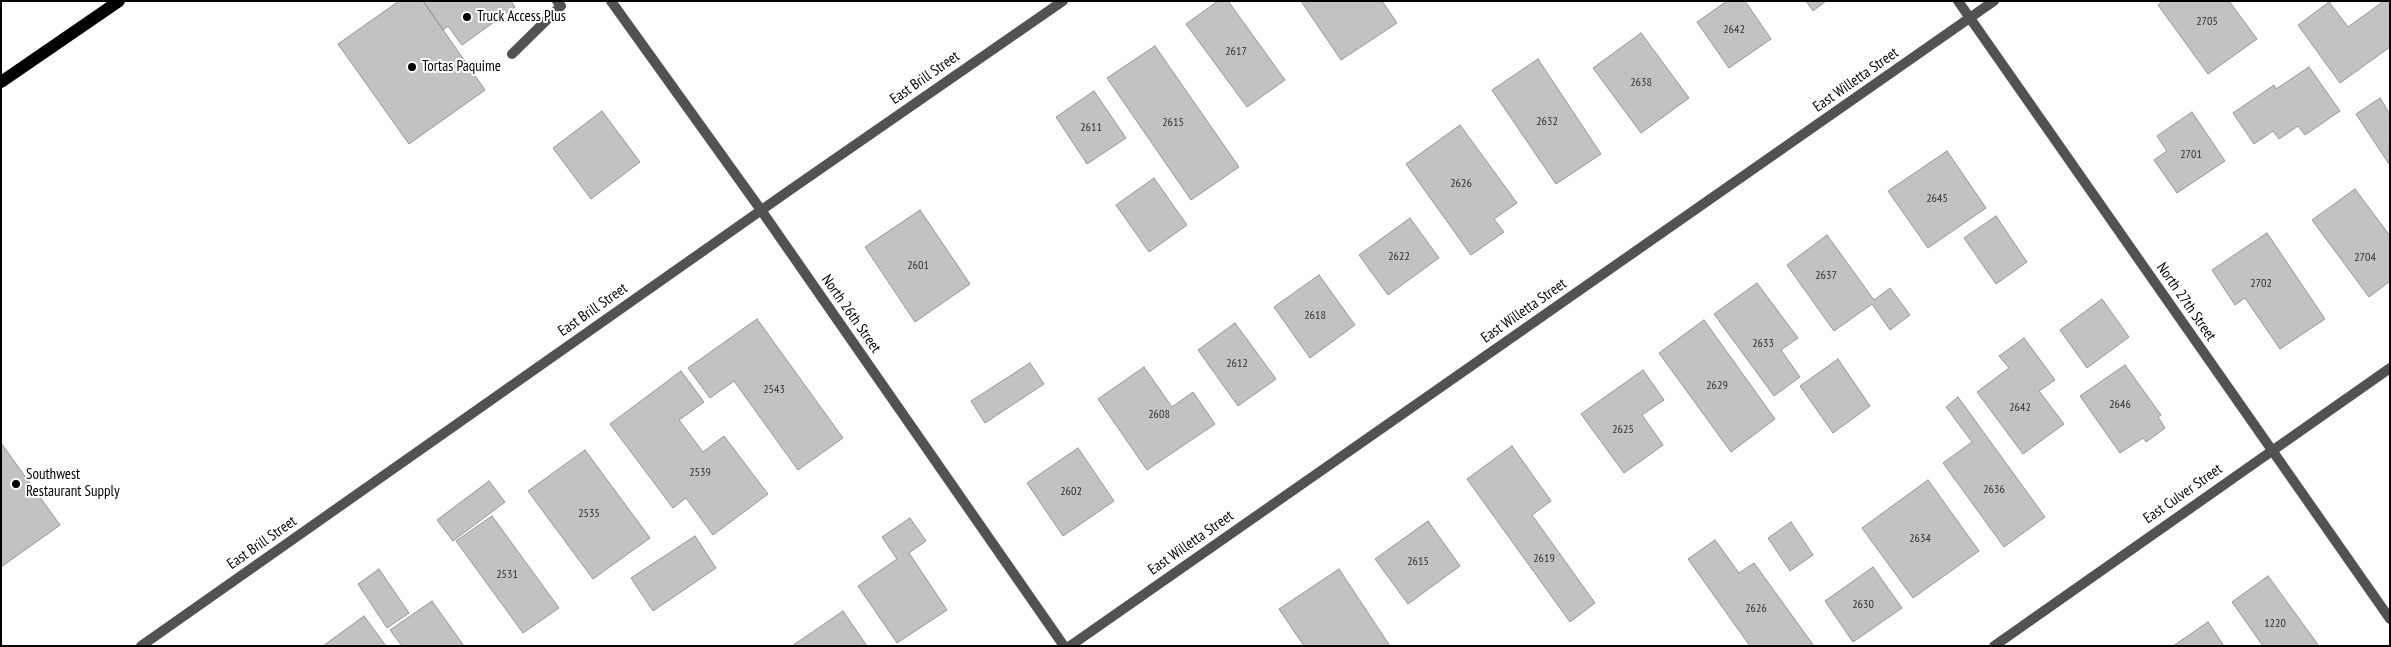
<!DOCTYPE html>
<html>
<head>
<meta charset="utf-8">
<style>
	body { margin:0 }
	#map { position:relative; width:2391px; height:647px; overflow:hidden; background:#fff; font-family:"PT Sans Narrow",sans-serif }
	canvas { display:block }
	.frame { position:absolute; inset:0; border:2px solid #000; pointer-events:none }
</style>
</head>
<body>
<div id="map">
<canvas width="2391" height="647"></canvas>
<div class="frame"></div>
</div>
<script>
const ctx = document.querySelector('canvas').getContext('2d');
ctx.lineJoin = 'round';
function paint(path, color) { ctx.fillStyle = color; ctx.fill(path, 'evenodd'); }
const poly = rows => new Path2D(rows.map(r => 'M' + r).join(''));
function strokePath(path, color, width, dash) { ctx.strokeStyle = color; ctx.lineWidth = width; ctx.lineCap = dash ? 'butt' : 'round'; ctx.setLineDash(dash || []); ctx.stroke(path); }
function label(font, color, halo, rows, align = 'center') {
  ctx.font = font + ' "PT Sans Narrow",sans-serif'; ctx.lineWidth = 4; ctx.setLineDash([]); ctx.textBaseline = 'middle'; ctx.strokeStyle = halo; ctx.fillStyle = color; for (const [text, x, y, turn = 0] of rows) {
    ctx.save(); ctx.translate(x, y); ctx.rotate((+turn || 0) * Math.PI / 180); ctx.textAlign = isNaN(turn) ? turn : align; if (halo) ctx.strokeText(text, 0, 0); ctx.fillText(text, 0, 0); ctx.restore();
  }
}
const building = poly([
	[399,1,423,1,485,90,409,144,338,44,399,1],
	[423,1,511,1,515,7,462,45,448,26,443,30,423,1],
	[1218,1,1228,1,1285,80,1247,107,1186,24,1218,1],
	[1301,1,1382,1,1397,23,1341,60,1301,1],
	[1727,1,1745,1,1771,39,1729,68,1697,22,1727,1],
	[1806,1,1826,1,1813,11,1806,1],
	[2163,1,2229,1,2257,39,2208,74,2158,5,2163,1],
	[2384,1,2390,1,2390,47,2340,83,2298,25,2329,2,2348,27,2384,1],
	[1641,33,1689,98,1641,133,1593,68,1641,33],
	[1155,46,1239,167,1191,200,1107,78,1155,46],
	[1538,59,1601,154,1556,184,1492,90,1538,59],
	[2309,67,2340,111,2305,135,2298,126,2279,139,2273,131,2254,144,2233,113,2274,85,2276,89,2309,67],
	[1094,91,1126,138,1087,164,1056,117,1094,91],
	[2380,98,2390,114,2389,164,2356,114,2380,98],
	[602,111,640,162,591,199,553,148,602,111],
	[2192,112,2225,161,2177,193,2154,160,2167,151,2157,136,2192,112],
	[1460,125,1517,203,1494,219,1504,232,1471,255,1406,164,1460,125],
	[1947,151,1986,208,1928,248,1888,191,1947,151],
	[1154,178,1187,225,1149,252,1116,205,1154,178],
	[2355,189,2390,236,2390,281,2369,297,2312,220,2355,189],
	[920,210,970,284,915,322,865,247,920,210],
	[1996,216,2027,262,1996,284,1964,238,1996,216],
	[1410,218,1439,258,1388,295,1359,255,1410,218],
	[2267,233,2325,319,2280,349,2245,298,2235,305,2212,270,2267,233],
	[1827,235,1874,300,1890,288,1910,315,1890,330,1872,304,1834,331,1787,265,1827,235],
	[1319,275,1355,325,1310,358,1274,307,1319,275],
	[1757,283,1798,338,1781,350,1800,377,1774,396,1714,314,1757,283],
	[2102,299,2129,337,2087,368,2060,330,2102,299],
	[757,319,843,438,798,470,734,381,710,398,688,368,757,319],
	[1704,320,1775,419,1731,452,1659,353,1704,320],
	[1235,323,1276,379,1238,406,1198,350,1235,323],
	[2024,338,2055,380,2039,391,2064,424,2023,454,1977,392,2009,368,1999,356,2024,338],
	[1838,359,1870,406,1833,433,1800,386,1838,359],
	[1030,363,1044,384,985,423,971,401,1030,363],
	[2125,365,2161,415,2158,417,2165,428,2146,442,2143,438,2120,453,2080,396,2125,365],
	[1144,367,1172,407,1193,392,1215,424,1147,470,1098,399,1144,367],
	[1643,370,1664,400,1642,415,1663,445,1624,473,1581,414,1643,370],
	[681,371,704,402,679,420,703,452,724,436,768,494,713,535,686,498,673,508,610,424,681,371],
	[1958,397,2045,517,2004,547,1943,463,1972,442,1946,407,1958,397],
	[1,443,60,525,1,567,1,443],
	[1512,446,1551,501,1532,515,1595,603,1570,622,1467,479,1512,446],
	[1078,448,1114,501,1063,536,1027,483,1078,448],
	[585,450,650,538,593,579,528,491,585,450],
	[1928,480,1979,551,1913,598,1862,528,1928,480],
	[489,481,505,502,453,541,437,520,489,481],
	[492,516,559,608,523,633,456,541,492,516],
	[910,518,926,541,909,553,947,610,897,643,858,586,897,559,882,537,910,518],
	[1428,521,1460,566,1408,604,1375,559,1428,521],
	[1791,522,1813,555,1790,571,1768,538,1791,522],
	[695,536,716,568,653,611,631,578,695,536],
	[1715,540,1739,573,1754,563,1814,646,1750,646,1688,559,1715,540],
	[1873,567,1902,608,1853,642,1825,601,1873,567],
	[379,569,409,613,387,628,358,584,379,569],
	[1339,569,1390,646,1304,646,1279,609,1339,569],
	[2268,576,2319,646,2263,646,2232,602,2268,576],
	[432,601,464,646,402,646,390,630,432,601],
	[843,611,867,646,792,646,843,611],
	[364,616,386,646,323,646,364,616],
	[2208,622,2224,646,2173,646,2208,622]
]);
const lane = poly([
	[512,54,561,6,557,1]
]);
const street = poly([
	[611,1,761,210,1064,646],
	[1958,1,2390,619],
	[141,646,790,190,1063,1],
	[1070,646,1994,1],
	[1994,646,2390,368]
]);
const primary = poly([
	[1,82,119,1]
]);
const markers = [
	[467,17,5,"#000"],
	[412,67,5,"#000"],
	[16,484,5,"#000"]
];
const numberNames = [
	["2705",2207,22],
	["2642",1734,30],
	["2617",1236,52],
	["2638",1641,83],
	["2632",1547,122],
	["2615",1173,123],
	["2611",1091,128],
	["2701",2191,155],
	["2626",1461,184],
	["2645",1937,199],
	["2622",1399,257],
	["2704",2365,258],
	["2601",918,266],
	["2637",1826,276],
	["2702",2261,284],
	["2618",1315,316],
	["2633",1763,344],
	["2612",1237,364],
	["2629",1717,386],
	["2543",774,390],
	["2646",2120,405],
	["2642",2020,408],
	["2608",1159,415],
	["2625",1623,430],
	["2539",700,473],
	["2636",1994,490],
	["2602",1071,492],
	["2535",589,514],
	["2634",1920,539],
	["2619",1544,559],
	["2615",1418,562],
	["2531",507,575],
	["2630",1863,605],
	["2626",1756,609],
	["1220",2275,624]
];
const poiNames = [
	["Truck Access Plus",477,17],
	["Tortas Paquime",422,67],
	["Southwest",26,475],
	["Restaurant Supply",26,492]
];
const streetNames = [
	["East Brill Street",925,78,-35],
	["East Willetta Street",1856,80,-35],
	["North 27th Street",2186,302,55],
	["East Brill Street",593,310,-35],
	["East Willetta Street",1524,311,-35],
	["North 26th Street",851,314,55],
	["East Culver Street",2183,494,-35],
	["East Brill Street",262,543,-35],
	["East Willetta Street",1191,543,-35]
];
paint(building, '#c2c2c2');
strokePath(building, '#969696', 1);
strokePath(lane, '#525252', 10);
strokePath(street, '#525252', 10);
strokePath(primary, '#000', 12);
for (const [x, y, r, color] of markers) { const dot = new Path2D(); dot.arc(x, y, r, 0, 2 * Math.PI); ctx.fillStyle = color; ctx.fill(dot); strokePath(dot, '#fff', 2); }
label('12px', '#303030', null, numberNames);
label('15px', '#000', '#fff', poiNames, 'left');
label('15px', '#000', '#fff', streetNames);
</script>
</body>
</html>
